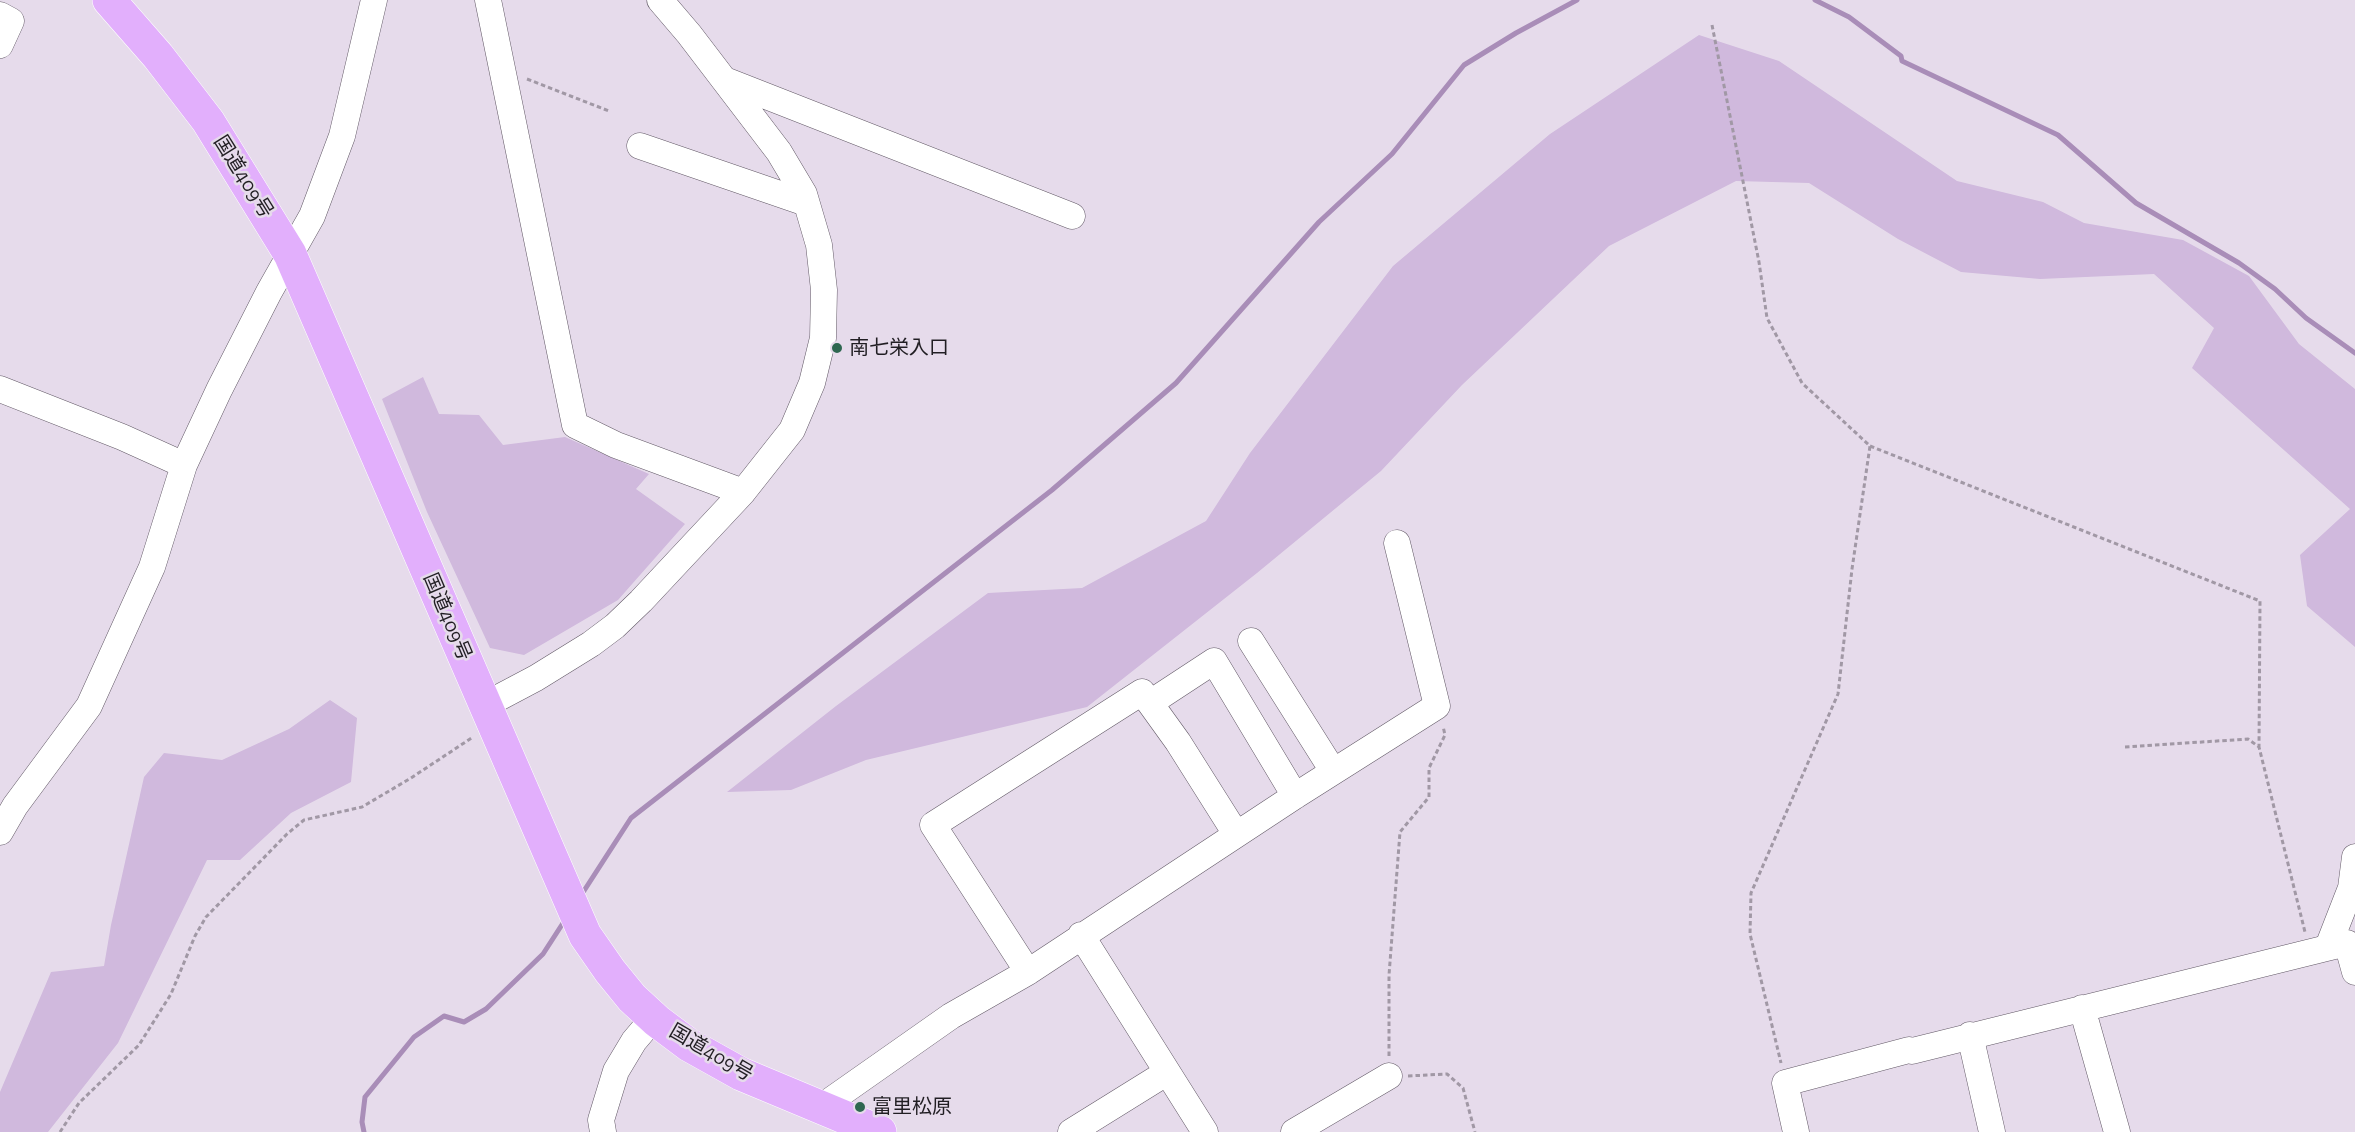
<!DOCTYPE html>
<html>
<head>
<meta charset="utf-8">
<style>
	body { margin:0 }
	canvas { display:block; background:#e6dbeb }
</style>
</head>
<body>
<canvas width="2355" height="1132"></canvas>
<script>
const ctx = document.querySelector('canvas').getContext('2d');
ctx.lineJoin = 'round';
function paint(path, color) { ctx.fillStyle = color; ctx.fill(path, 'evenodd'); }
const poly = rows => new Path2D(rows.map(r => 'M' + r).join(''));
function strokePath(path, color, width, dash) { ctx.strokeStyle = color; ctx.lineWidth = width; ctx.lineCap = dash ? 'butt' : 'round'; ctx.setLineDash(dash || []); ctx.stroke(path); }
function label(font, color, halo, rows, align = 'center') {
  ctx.font = font + ' "Zilla Slab","Noto Sans JP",serif'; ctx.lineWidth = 5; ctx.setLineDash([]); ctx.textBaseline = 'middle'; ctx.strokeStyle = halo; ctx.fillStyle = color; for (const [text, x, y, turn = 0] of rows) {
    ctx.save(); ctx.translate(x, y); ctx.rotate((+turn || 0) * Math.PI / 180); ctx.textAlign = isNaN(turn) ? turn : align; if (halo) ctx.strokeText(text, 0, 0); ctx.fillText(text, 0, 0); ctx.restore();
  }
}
const green = poly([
	[1699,35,1779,61,1957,181,2043,202,2084,223,2183,240,2249,276,2299,344,2355,389,2355,647,2307,606,2300,555,2350,509,2192,368,2214,328,2154,274,2040,279,1961,272,1898,239,1809,183,1736,181,1609,246,1462,385,1381,471,1257,573,1087,707,866,760,791,790,727,792,836,706,988,593,1082,588,1206,521,1250,453,1393,266,1550,134],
	[423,377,439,414,479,415,503,445,565,437,649,474,636,489,685,524,618,600,524,655,490,648,427,512,382,399],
	[330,700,357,718,351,782,291,813,240,860,207,860,118,1043,48,1132,0,1132,0,1092,51,972,104,966,111,925,144,777,164,753,222,760,289,729]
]);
const stream = poly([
	[1815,0,1849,17,1901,56,1902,61,2058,135,2136,203,2239,263,2275,289,2306,318,2355,353],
	[580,897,631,818,1052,490,1176,383,1319,222,1392,154,1464,65,1516,33,1577,0],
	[364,1132,362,1122,365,1097,414,1037,444,1016,464,1022,486,1009,543,954,565,920]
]);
const path = poly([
	[1712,25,1759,262,1767,318,1802,383,1870,446,1852,569,1838,694,1751,893,1750,934,1781,1063],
	[527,79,609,111],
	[1870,446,2260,601,2259,747],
	[2125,747,2248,739,2259,747,2305,932],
	[1389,1056,1389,975,1400,832,1429,797,1429,768,1445,735,1443,726],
	[1408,1076,1447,1074,1463,1088,1475,1132],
	[60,1132,79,1103,139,1045,171,994,195,936,206,917,287,834,304,820,362,807,411,778,473,737]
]);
const minor = poly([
	[488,0,575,425,616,445,743,492],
	[0,15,11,21,0,45],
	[725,80,1072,216],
	[640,146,806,203],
	[0,389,122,437,184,465],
	[1251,641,1333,771],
	[1150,703,1214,661,1295,796],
	[485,705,536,678,591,644,615,626,641,601,743,492,792,430,812,383,823,338,824,290,819,245,804,194,779,152,689,34,660,0],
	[0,832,15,806,89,706,152,567,184,465,219,390,269,292,312,216,342,136,374,0],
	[1081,935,1205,1132],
	[2328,947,2351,888,2355,857],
	[1028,972,933,825,1142,692,1178,742,1236,834],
	[2082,1008,2117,1132],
	[1970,1035,1992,1132],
	[820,1108,951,1016,1028,972,1295,796,1437,706,1397,543],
	[603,1132,601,1120,616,1071,634,1041,645,1028,657,1021],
	[1071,1132,1166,1073],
	[1294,1132,1389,1076],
	[1796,1132,1785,1083,1909,1050,1912,1051,2347,943,2355,972]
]);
const highway = poly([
	[109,0,158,56,208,121,290,254,585,935,610,971,632,998,657,1021,689,1045,741,1074,880,1132]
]);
const markers = [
	[837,348,6,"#2e6750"],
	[860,1107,6,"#2e6750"]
];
const streetNames = [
	["国道409号",243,177,58],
	["国道409号",447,617,67],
	["国道409号",711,1053,30]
];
const poiNames = [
	["南七栄入口",849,348],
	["富里松原",872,1107]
];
paint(green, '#d0b9dd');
strokePath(stream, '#a98db8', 5);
strokePath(minor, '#635a67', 27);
strokePath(highway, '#fff', 34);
strokePath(path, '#a198a5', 3, [4.5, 3]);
strokePath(minor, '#fff', 26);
strokePath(highway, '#e2affc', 33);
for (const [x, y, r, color] of markers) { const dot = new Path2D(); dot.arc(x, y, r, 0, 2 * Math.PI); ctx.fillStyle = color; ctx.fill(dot); strokePath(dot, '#e6dbeb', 2); }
label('20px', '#211e23', '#e6dbeb', streetNames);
label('20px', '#211e23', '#e6dbeb', poiNames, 'left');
</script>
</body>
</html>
